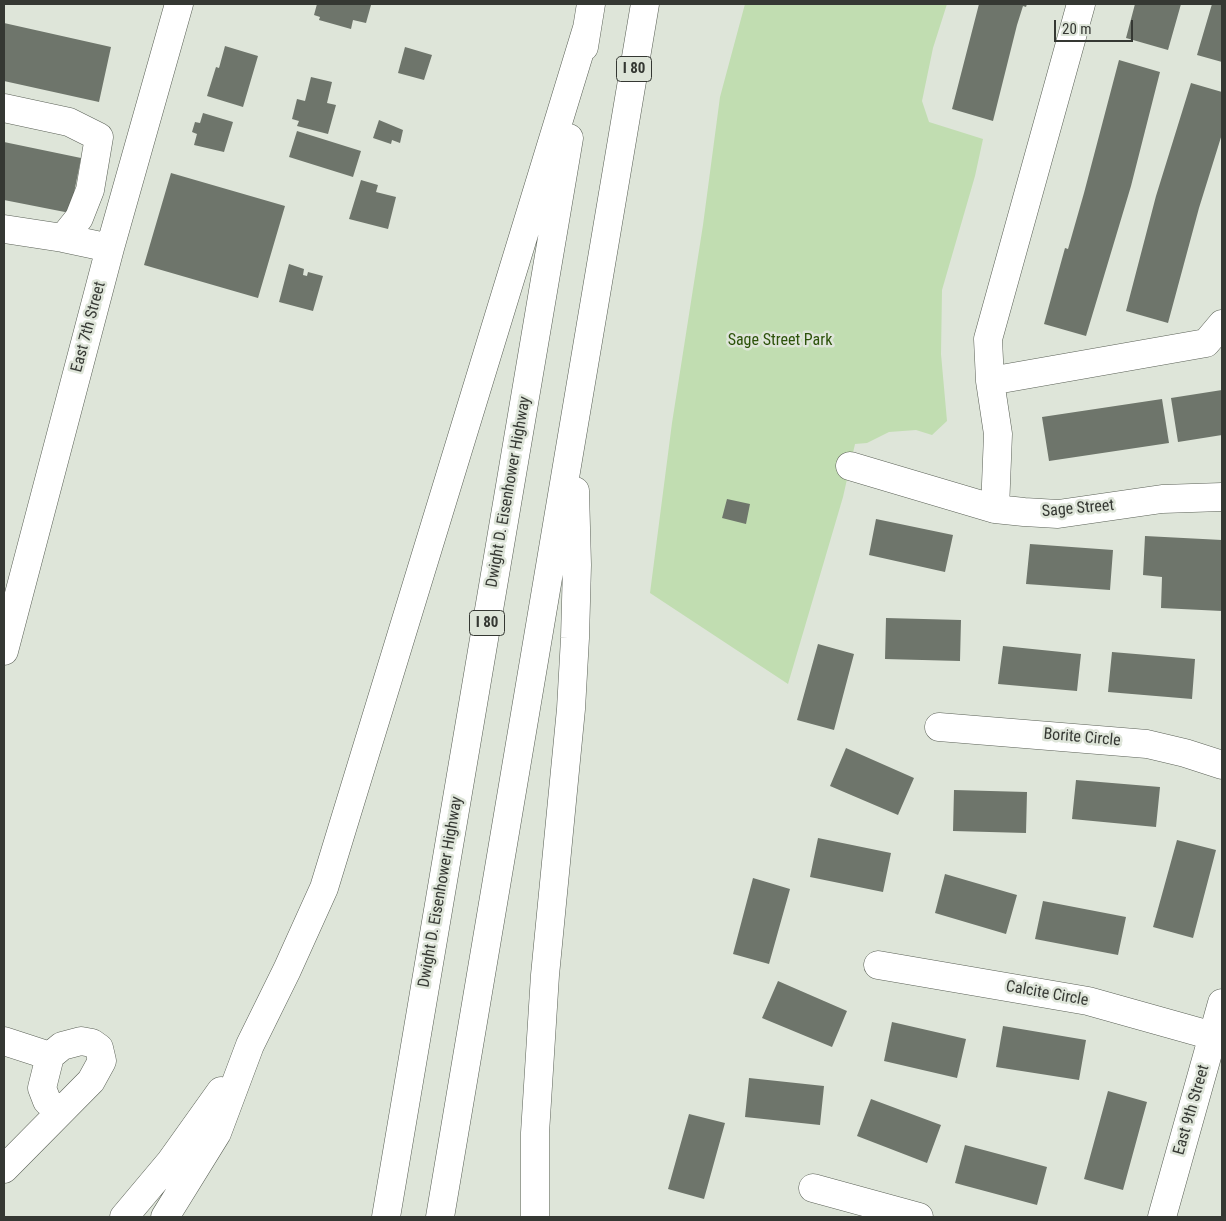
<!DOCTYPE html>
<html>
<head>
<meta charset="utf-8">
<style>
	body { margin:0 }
	#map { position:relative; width:1226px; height:1221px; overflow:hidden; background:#dee5d9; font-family:"Roboto Condensed",sans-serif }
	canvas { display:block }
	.frame { position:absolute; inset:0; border:5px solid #353833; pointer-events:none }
	.scale { position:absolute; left:1054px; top:20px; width:79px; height:22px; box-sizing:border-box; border:2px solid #353833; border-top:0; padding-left:6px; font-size:15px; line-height:18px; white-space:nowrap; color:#353833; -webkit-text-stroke:4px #dee5d9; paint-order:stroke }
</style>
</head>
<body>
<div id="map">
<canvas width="1226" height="1221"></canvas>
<div class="frame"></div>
<div class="scale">20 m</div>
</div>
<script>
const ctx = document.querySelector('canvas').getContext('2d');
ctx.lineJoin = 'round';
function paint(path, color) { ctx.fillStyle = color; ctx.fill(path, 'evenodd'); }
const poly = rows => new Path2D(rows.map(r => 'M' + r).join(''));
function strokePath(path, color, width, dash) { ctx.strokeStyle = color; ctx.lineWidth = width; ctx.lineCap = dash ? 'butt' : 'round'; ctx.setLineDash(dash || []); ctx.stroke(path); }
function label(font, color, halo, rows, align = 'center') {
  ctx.font = font + ' "Roboto Condensed",sans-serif'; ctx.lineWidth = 5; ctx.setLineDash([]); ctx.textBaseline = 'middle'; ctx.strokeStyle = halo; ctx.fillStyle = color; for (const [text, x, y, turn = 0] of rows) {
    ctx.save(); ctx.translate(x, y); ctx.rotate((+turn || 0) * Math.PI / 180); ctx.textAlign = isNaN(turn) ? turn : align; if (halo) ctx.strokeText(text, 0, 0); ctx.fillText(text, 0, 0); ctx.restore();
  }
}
const green = poly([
	[745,4,947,4,933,48,922,101,929,122,983,139,975,176,942,290,941,354,947,421,932,435,916,430,889,432,867,443,855,444,843,497,788,684,650,593,672,423,703,225,720,97]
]);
const building = poly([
	[317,4,368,4,371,5,366,23,353,20,351,29,319,20,320,17,314,15],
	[979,4,1027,4,1026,7,1023,6,1017,25,993,121,952,109],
	[1135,4,1181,4,1168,50,1126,38],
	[1212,4,1222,4,1222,62,1197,55],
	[4,23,111,47,99,102,4,81],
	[225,46,258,56,243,107,207,96,216,67,219,68],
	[405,47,432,55,424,80,398,73],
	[1119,60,1160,72,1131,186,1086,336,1044,324,1065,248,1068,249,1084,193],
	[311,77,332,82,327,103,336,105,328,134,297,126,299,121,292,119,297,99,305,101],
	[1191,83,1222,92,1222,134,1199,208,1168,323,1126,311,1156,196],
	[203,113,233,122,224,152,194,145,197,134,192,132,195,122,200,123],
	[379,120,403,130,400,143,392,140,391,144,373,138],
	[297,131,361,151,353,177,289,157],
	[4,142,81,158,70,213,4,200],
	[171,173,285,206,258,298,144,265],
	[361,180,378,185,376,192,396,197,388,229,349,219],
	[289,264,304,269,303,275,307,276,308,272,323,276,313,311,279,302],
	[1222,390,1222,435,1178,442,1171,398],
	[1162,399,1169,443,1049,461,1042,417],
	[727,499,750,504,746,524,722,518],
	[876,519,953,535,945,572,869,555],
	[1145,536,1222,540,1222,611,1161,608,1162,577,1143,575],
	[1030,544,1113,550,1110,590,1026,584],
	[886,618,961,620,960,661,885,659],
	[818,644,854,654,834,730,797,720],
	[1003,646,1081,654,1077,691,998,684],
	[1112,652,1195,659,1192,699,1108,692],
	[846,748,914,778,898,815,830,786],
	[1076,780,1160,787,1156,827,1072,819],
	[954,790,1027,792,1026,833,953,831],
	[818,838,891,853,883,892,810,877],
	[1177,840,1216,850,1193,938,1153,927],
	[945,874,1017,895,1006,934,935,913],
	[753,878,790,889,769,964,733,954],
	[1043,901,1126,917,1118,955,1035,939],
	[778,981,847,1011,832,1047,762,1018],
	[892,1022,966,1039,957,1078,884,1061],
	[1003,1026,1086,1040,1079,1080,996,1067],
	[749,1078,824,1086,820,1125,745,1117],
	[1108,1091,1147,1102,1123,1190,1084,1179],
	[871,1099,941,1125,927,1163,857,1136],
	[689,1114,725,1123,704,1199,668,1189],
	[965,1145,1047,1167,1037,1205,955,1183]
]);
const minor = poly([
	[4,108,69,122,99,137,90,190,79,218,63,238,4,229],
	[63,238,110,248],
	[990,381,1206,343,1222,324],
	[850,466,995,509,1024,512,1058,514,1162,499,1222,497],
	[995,509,998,434,990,381,988,339,1081,4],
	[4,651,110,248,179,4],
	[939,727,1147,744,1185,753,1222,765],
	[878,965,1088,1001,1213,1036],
	[4,1041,50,1056,62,1046,81,1041,92,1043,99,1048,102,1061,91,1081,4,1169],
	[50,1056,42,1088,47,1101,60,1112],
	[813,1188,919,1217],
	[1162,1217,1222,1003]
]);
const highway = poly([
	[584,47,591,4],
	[124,1217,171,1161,221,1091],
	[165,1217,217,1133,250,1045,287,970,324,888,587,28],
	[386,1217,569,138],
	[440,1217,645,4],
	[535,1217,535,1133,545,975,571,709,575,638,577,565,575,491]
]);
const shields = [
	[634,69,35],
	[487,623,35]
];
const shieldNames = [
	["I 80",634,69],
	["I 80",487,623]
];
const streetNames = [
	["East 7th Street",89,327,-75],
	["Dwight D. Eisenhower Highway",509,492,-80],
	["Sage Street",1078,509,-5],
	["Borite Circle",1082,738,5],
	["Dwight D. Eisenhower Highway",441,892,-80],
	["Calcite Circle",1047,994,10],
	["East 9th Street",1192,1110,-74]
];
const parkNames = [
	["Sage Street Park",780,341]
];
paint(green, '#c1ddb1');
paint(building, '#6e756b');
strokePath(minor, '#5b6157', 29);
strokePath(highway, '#5b6157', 29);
strokePath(minor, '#fff', 28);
strokePath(highway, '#fff', 28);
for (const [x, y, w] of shields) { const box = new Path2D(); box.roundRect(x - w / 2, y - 12.5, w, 25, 4); ctx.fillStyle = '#dee5d9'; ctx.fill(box); strokePath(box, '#353833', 1); }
label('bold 15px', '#353833', null, shieldNames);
label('16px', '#353833', '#dee5d9', streetNames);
label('16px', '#2c520a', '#dee5d9', parkNames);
</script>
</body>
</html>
